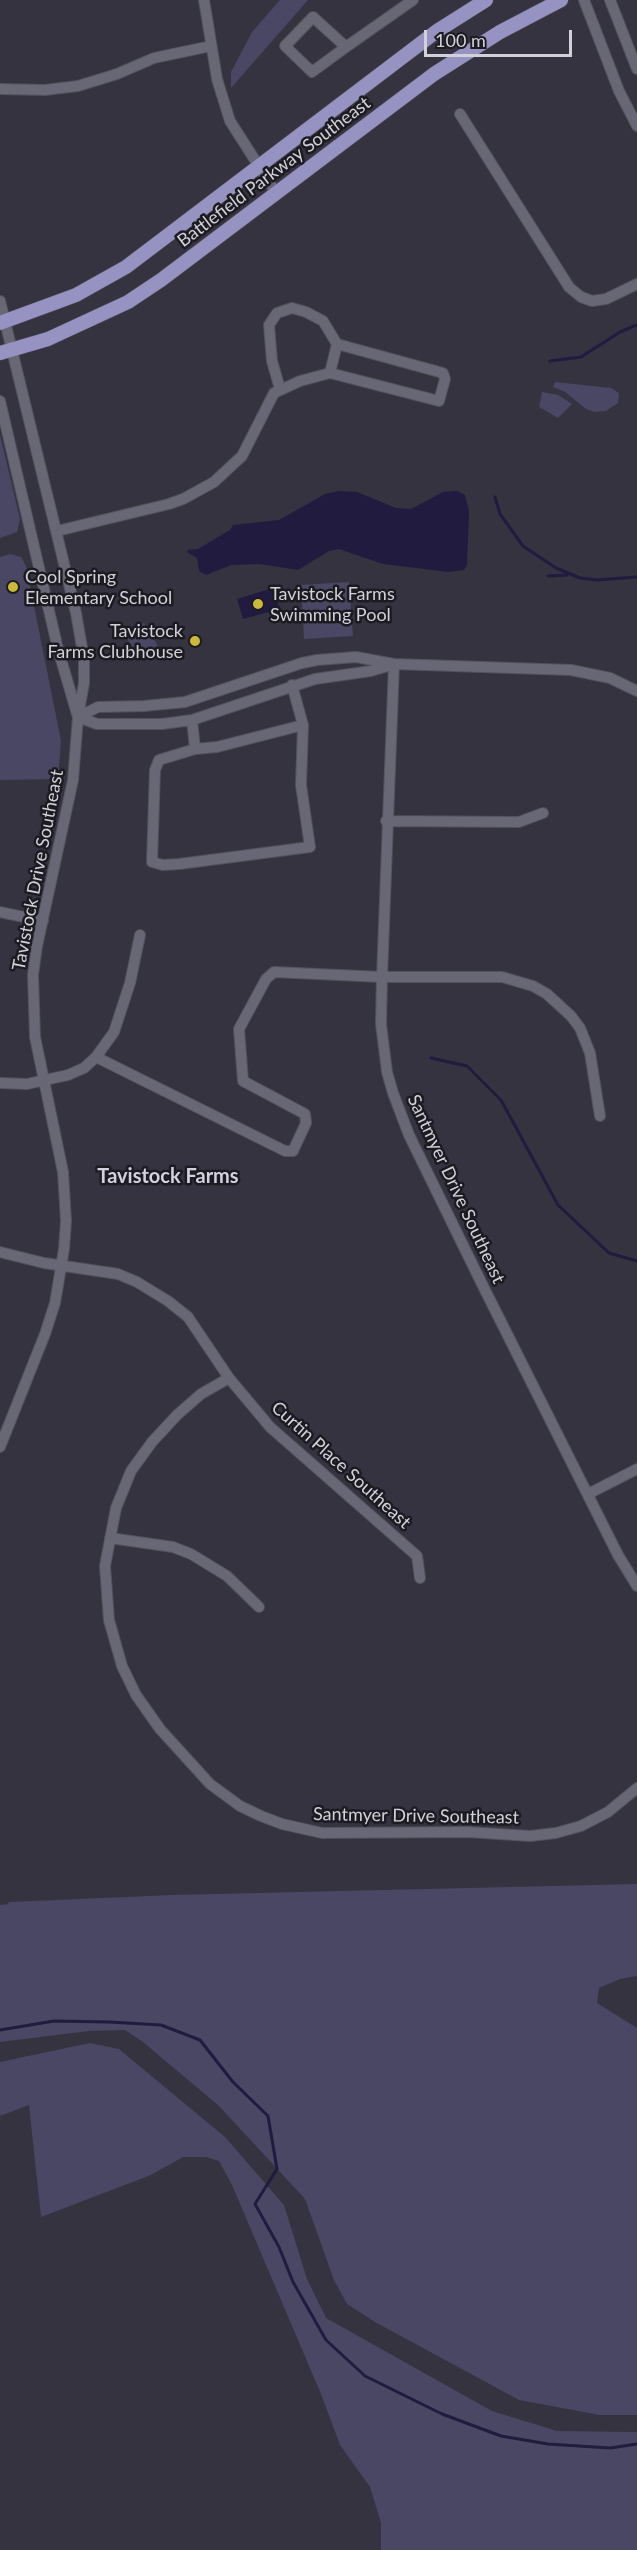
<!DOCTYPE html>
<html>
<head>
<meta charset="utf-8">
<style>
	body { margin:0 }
	#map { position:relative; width:637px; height:2550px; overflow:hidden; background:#34333f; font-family:Lato,sans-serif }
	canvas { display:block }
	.scale { position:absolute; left:424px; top:30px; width:148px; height:27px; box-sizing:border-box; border:3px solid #d2d1d9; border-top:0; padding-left:8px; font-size:18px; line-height:21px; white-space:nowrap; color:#d2d1d9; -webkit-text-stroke:4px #1c1b21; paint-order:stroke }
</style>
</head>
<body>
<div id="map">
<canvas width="637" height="2550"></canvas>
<div class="scale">100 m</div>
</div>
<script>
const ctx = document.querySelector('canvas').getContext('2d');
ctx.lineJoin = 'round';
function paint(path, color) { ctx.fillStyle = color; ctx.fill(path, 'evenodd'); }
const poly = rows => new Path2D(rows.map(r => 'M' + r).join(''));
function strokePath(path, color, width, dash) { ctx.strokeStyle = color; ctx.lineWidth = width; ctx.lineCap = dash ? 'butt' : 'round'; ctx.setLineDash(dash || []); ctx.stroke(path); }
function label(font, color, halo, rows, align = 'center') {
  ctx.font = font + ' Lato,sans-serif'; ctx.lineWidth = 5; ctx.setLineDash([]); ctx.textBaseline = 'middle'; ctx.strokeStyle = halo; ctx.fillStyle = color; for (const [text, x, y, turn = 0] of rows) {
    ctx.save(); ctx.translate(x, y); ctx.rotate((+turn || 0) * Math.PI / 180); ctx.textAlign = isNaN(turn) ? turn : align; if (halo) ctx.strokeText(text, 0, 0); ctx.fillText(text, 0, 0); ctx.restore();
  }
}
const green = poly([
	[280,0,308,0,231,88,231,72,252,32],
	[555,382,611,388,619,393,618,403,606,411,595,412,586,409,565,392,553,387],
	[542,392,558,395,572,404,558,418,539,407],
	[0,435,20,519,17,532,0,538],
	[10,554,21,557,26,566,61,741,58,779,0,780,0,557],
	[349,582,353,636,304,639,301,585],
	[144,623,159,648,140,659,124,634],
	[637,1884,637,1976,620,1979,599,1988,597,2003,637,2028,637,2415,600,2415,519,2400,375,2322,347,2304,334,2280,305,2199,219,2106,143,2042,125,2030,89,2031,0,2042,0,1905,8,1904,9,1902,172,1895],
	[90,2043,119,2049,225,2137,284,2205,307,2279,326,2318,492,2411,557,2431,637,2432,637,2550,381,2550,381,2523,370,2487,340,2445,321,2394,232,2185,219,2161,206,2157,183,2157,151,2175,41,2217,29,2105,0,2116,0,2062]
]);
const water = poly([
	[339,491,357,492,396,508,411,509,443,492,457,491,465,495,469,511,467,565,464,570,449,572,383,564,339,549,329,551,298,570,260,564,231,565,206,575,199,571,197,558,187,552,188,550,198,549,230,530,233,525,279,520,325,494],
	[273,588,280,609,243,619,237,599]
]);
const stream = poly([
	[550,361,581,357,620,332,637,325],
	[495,497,500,514,523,546,556,568,580,578,597,580,637,577],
	[548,576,567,575],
	[431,1058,467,1066,501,1100,558,1205,609,1253,637,1261],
	[0,2030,54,2021,109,2022,161,2025,200,2040,233,2082,268,2116,277,2169,255,2204,279,2247,293,2282,326,2340,365,2376,442,2414,501,2436,548,2444,610,2448,637,2444]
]);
const minor = poly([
	[204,0,217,79,230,121,276,193],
	[584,0,619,91,637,126],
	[610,0,637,69],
	[313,17,346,47,312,72,285,46,313,17],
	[346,47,413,0],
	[0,89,45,90,78,86,117,74,154,58,211,46],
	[460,114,569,287,581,297,592,301,606,299,637,284],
	[0,301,76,613,84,659,84,683,78,717,73,780,37,946,33,975,35,1037,63,1172,66,1221,64,1249,55,1303,45,1334,0,1447],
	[280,389,272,361,269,325,277,313,292,308,306,312,323,321,337,344,443,373,445,379,439,401,330,373],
	[0,401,58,649,77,714],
	[57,531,169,504,183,499,214,482,242,456,274,393,300,381,330,373,337,344],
	[394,664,382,977,381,1024,387,1072,393,1093,409,1135,482,1284,618,1555,637,1586],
	[292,685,303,725,301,785,310,847,179,864,163,865,152,862,155,770,159,760,195,749,217,747,303,725],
	[78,717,98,707,144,706,185,702,302,663,317,660,356,657,394,664,571,670,610,678,637,691],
	[78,717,97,724,162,724,192,720,315,679,371,671,391,665],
	[192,720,195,749],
	[386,821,519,822,543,813],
	[0,912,43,921],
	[96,1057,285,1151,293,1151,306,1123,305,1114,243,1081,239,1029,266,979,274,972,382,977,502,977,533,986,547,994,571,1016,580,1028,590,1053,600,1116],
	[0,1083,27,1084,68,1075,84,1068,96,1057,114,1032,130,983,140,935],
	[0,1252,44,1263,118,1274,137,1282,168,1301,188,1317,229,1378,270,1427,417,1556,420,1578],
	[229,1378,201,1394,177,1415,152,1442,131,1471,116,1508,105,1566,109,1620,122,1666,136,1695,160,1729,210,1784,240,1806,261,1816,282,1824,322,1833,468,1832,530,1836,556,1833,581,1826,608,1812,637,1788],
	[588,1494,637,1469],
	[110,1538,173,1547,191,1554,227,1576,259,1607]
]);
const major = poly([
	[0,323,76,295,126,267,437,31,486,0],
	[0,353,48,339,128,302,161,280,434,74,500,32,561,0]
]);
const markers = [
	[13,587,6,"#ccb939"],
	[258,604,6,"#ccb939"],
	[195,641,6,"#ccb939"]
];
const streetNames = [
	["Battlefield Parkway Southeast",274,172,-37],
	["Tavistock Drive Southeast",38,870,-79],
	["Santmyer Drive Southeast",456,1189,65],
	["Curtin Place Southeast",341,1465,42],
	["Santmyer Drive Southeast",416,1816,1]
];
const poiNames = [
	["Cool Spring",25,577],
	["Elementary School",25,598],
	["Tavistock Farms",270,594],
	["Swimming Pool",270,615],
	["Tavistock",183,631,"right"],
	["Farms Clubhouse",183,652,"right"]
];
const neighbourhoodNames = [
	["Tavistock Farms",168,1177]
];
paint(green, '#494764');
paint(water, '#211b40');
strokePath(stream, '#211b40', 3);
strokePath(minor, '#52525c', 12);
strokePath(major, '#52525c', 15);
strokePath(minor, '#686775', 10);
strokePath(major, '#9692c2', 14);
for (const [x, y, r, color] of markers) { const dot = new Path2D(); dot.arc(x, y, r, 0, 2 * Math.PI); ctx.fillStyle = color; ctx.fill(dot); strokePath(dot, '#1c1b21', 2); }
label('18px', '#d2d1d9', '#1c1b21', streetNames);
label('18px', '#d2d1d9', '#1c1b21', poiNames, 'left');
label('bold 20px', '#d1d1e0', '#1c1b21', neighbourhoodNames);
</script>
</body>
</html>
